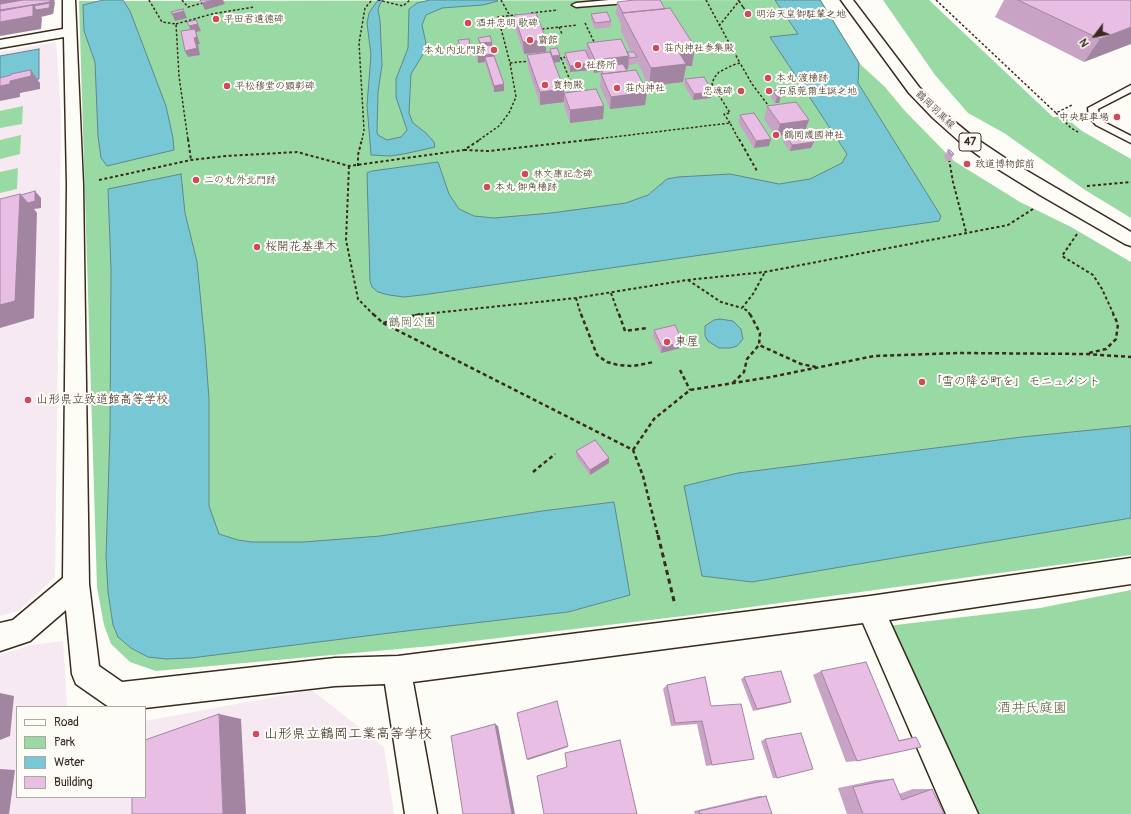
<!DOCTYPE html>
<html>
<head>
<meta charset="utf-8">
<style>
	body { margin:0 }
	#map { position:relative; width:1131px; height:814px; overflow:hidden; background:#fdfcf7; font-family:Pangolin,sans-serif }
	canvas { display:block }
	.legend { position:absolute; left:16px; top:706px; width:130px; height:92px; box-sizing:border-box; background:#fdfcf7; border:1px solid #afa8a0; margin:0; padding:5px 7px; list-style:none; font-size:12px; color:#3b2a1e }
	.legend li { display:flex; align-items:center; gap:8px; height:20px }
	.legend b { width:20px; border:1px solid #afa8a0 }
	.north { position:absolute; left:1075px; top:16px; width:40px; height:40px; -webkit-text-stroke:3px #fdfcf7; paint-order:stroke; rotate:238deg; font-size:11px; font-weight:700; line-height:16px; text-align:center; color:#3b2a1e }
	.north::after { content:''; display:block; margin:auto; width:14px; height:18px; background:#3b2a1e; clip-path:polygon(50% 0,100% 100%,50% 72%,0 100%) }
</style>
</head>
<body>
<div id="map">
<canvas width="1131" height="814"></canvas>
<ul class="legend">
<li><b style="height:5px;background:#fdfcf7"></b>Road</li>
<li><b style="height:11px;background:#99daa4"></b>Park</li>
<li><b style="height:11px;background:#78c7d5"></b>Water</li>
<li><b style="height:11px;background:#e8bee5"></b>Building</li>
</ul>
<div class="north">N</div>
</div>
<script>
const ctx = document.querySelector('canvas').getContext('2d');
ctx.lineJoin = 'round';
function paint(path, color) { ctx.fillStyle = color; ctx.fill(path, 'evenodd'); }
const poly = rows => new Path2D(rows.map(r => 'M' + r).join(''));
function strokePath(path, color, width, dash) { ctx.strokeStyle = color; ctx.lineWidth = width; ctx.lineCap = dash ? 'butt' : 'round'; ctx.setLineDash(dash || []); ctx.stroke(path); }
function label(font, color, halo, rows, align = 'center') {
  ctx.font = font + ' Pangolin,"Klee One",sans-serif'; ctx.lineWidth = 4; ctx.setLineDash([]); ctx.textBaseline = 'middle'; ctx.strokeStyle = halo; ctx.fillStyle = color; for (const [text, x, y, turn = 0] of rows) {
    ctx.save(); ctx.translate(x, y); ctx.rotate((+turn || 0) * Math.PI / 180); ctx.textAlign = isNaN(turn) ? turn : align; if (halo) ctx.strokeText(text, 0, 0); ctx.fillText(text, 0, 0); ctx.restore();
  }
}
const built = poly([
	[56,42,61,111,55,577,18,611,0,616,0,52],
	[63,641,67,705,69,707,17,707,17,797,145,797,145,721,312,690,384,747,394,814,0,814,0,655,31,645]
]);
const green = poly([
	[821,0,860,64,885,87,905,111,954,161,1020,202,1071,227,1131,262,1131,555,692,615,431,646,156,671,130,662,111,644,104,625,97,587,79,1],
	[883,0,929,0,1053,117,1065,117,1082,131,1131,159,1131,218,1085,190,1004,133,968,113,935,75],
	[23,106,22,124,0,128,0,111],
	[21,135,20,154,0,159,0,140],
	[18,168,17,189,0,193,0,172],
	[1131,590,1131,814,972,814,887,626,1040,608]
]);
const water = poly([
	[103,0,123,0,130,11,166,106,173,138,174,150,107,166,101,158,98,136,95,62,84,31,83,5,103,0],
	[378,0,383,0,380,4,378,10,380,20,382,65,378,92,377,132,378,135,387,140,401,137,407,130,396,97,396,79,408,48,409,9,417,3,430,0,497,0,498,1,483,5,442,8,426,15,422,25,426,43,425,51,411,74,409,113,413,123,426,133,434,142,435,147,404,154,390,156,371,155,367,105,371,55,367,23,369,13,378,0],
	[775,0,820,0,859,63,858,83,941,216,939,221,422,295,404,297,389,295,378,292,372,287,370,281,367,173,372,171,438,162,449,194,459,209,474,216,494,218,551,213,626,203,648,195,667,179,678,177,730,174,779,184,810,179,842,163,847,154,770,37,798,34,775,0],
	[39,49,39,79,0,87,0,56,39,49],
	[181,174,185,213,197,262,205,344,209,399,209,506,219,534,238,540,252,542,304,542,380,536,542,511,614,502,630,595,568,612,398,632,191,658,166,659,148,657,131,648,118,637,113,625,108,592,106,557,110,432,111,270,108,189,181,174],
	[720,319,733,321,741,329,743,339,737,346,731,348,719,348,708,341,705,336,705,326,714,320,720,319],
	[1131,426,1131,518,752,582,702,576,684,486,738,473,1022,437,1131,426]
]);
const pathFar3 = poly([
	[149,0,162,22,176,24,179,76,188,140],
	[182,0,188,7,203,3],
	[378,0,403,6,410,0],
	[501,0,510,16],
	[706,0,740,63],
	[936,0,1056,113,1072,105],
	[739,1,743,7],
	[743,7,747,12],
	[531,13,558,10],
	[585,23,595,44],
	[176,24,212,14,254,7],
	[719,26,739,1,738,0],
	[559,27,562,34],
	[542,29,577,25],
	[559,58,568,57],
	[561,58,576,95],
	[510,63,530,61],
	[1056,113,1071,128,1078,132],
	[730,123,724,114,730,113,712,84,714,78,719,72,733,65,740,63,752,84,771,109],
	[362,140,364,130,359,43,365,8,372,0],
	[479,140,499,126,509,113,516,97,510,63,498,17,516,15],
	[588,140,730,123,739,140]
]);
const pathFar2 = poly([
	[188,139,191,160],
	[739,139,757,171],
	[464,150,489,151,596,139],
	[949,159,953,182,966,232],
	[349,166,346,240,358,299,374,315],
	[358,166,358,155,362,139],
	[99,180,191,160,226,156,297,152,349,166,464,150,481,139],
	[1087,186,1131,182],
	[1077,234,1062,256,1093,275,1102,289,1114,315],
	[688,280,721,302,742,308],
	[611,293,619,315],
	[576,298,581,315],
	[415,315,576,298,687,280,765,272,1008,225,1033,209],
	[750,315,748,311,742,308,753,294,765,272]
]);
const pathFar1 = poly([
	[373,314,383,323,420,314],
	[581,314,597,355,607,362,618,365,633,366,654,362],
	[619,314,625,331,647,328],
	[750,314,760,333,759,345],
	[383,323,633,450,643,476,658,536],
	[1089,353,1106,349,1116,339,1118,324,1113,314],
	[680,370,690,390],
	[733,383,744,372,747,359,759,345,801,364,816,367],
	[633,450,654,419,690,390,771,377,874,356,960,353,1086,354,1131,357],
	[533,472,555,454]
]);
const path = poly([
	[658,535,675,605]
]);
const service = poly([
	[609,0,644,0,640,2,576,7,572,5,576,3,609,0],
	[1131,85,1131,92,1098,109,1099,117,1102,121,1131,136,1131,143,1096,125,1089,117,1088,108,1131,85]
]);
const minor = poly([
	[63,0,75,0,83,185,89,584,99,666,122,682,335,658,398,656,870,596,1131,558,1131,584,889,620,978,814,946,814,863,623,413,682,437,814,405,814,385,684,335,686,145,708,145,707,109,707,76,684,72,674,66,610,30,641,0,651,0,623,13,620,63,578,67,185,64,37,0,48,0,40,63,29,63,0]
]);
const primary = poly([
	[841,0,853,0,919,87,943,112,972,136,1005,158,1131,232,1131,246,1125,244,1040,195,993,166,960,142,933,118,909,93,841,0]
]);
const wall = poly([
	[1004,0,1131,0,1084,62,995,17],
	[617,2,665,9,695,47,692,66,686,66,683,82,649,86,637,62,636,64,629,65,628,69,626,69,627,71,647,92,645,105,610,109,600,87,601,76,600,72,594,73,591,65,591,70,570,72,565,59,565,53,586,53,587,43,627,52,631,52,621,31,621,24,616,14],
	[591,14,611,21,611,27,595,29,591,20],
	[514,15,546,39,546,52,524,54,515,28],
	[478,38,492,48,504,84,504,91,494,92,485,62,478,63,475,53,475,47,480,46],
	[458,40,470,45,471,52,461,53,459,47],
	[550,49,560,62,554,62,564,89,564,93,604,106,603,119,570,123,564,106,564,102,540,105,528,67,527,55,550,52],
	[685,79,711,98,693,100,684,85],
	[773,91,781,96,779,103,775,103,771,98],
	[767,106,809,120,804,133,814,142,811,148,790,151,783,142,786,135,776,137,764,119],
	[740,115,769,146,754,148,738,122],
	[948,150,954,154,950,161,947,161,944,157],
	[654,330,683,342,681,348,661,353,653,336],
	[576,451,609,463,590,475,576,456],
	[821,671,899,740,916,737,857,761,846,762,813,675],
	[744,677,791,702,786,704,753,711,741,679],
	[667,685,711,706,754,759,747,760,706,766,697,724,671,726,663,689],
	[765,739,777,778,773,778,761,741],
	[893,779,899,794,913,789,932,789,944,814,847,814,838,788,876,780],
	[759,796,766,796,772,814,695,814,694,811]
]);
const shadedWall = poly([
	[0,0,55,0,54,1,55,2,54,9,53,9,54,10,53,14,41,17,42,18,41,29,0,36],
	[213,0,223,0,225,4,205,10,202,3],
	[184,11,187,18,175,21,172,14],
	[196,20,201,31,196,32,200,44,198,44,200,55,188,57,185,51,192,33,189,26],
	[1131,27,1131,44,1084,62,1100,39],
	[546,39,546,52,524,54,523,42],
	[492,42,492,48,480,50,480,43],
	[470,45,471,52,461,53,460,46],
	[695,47,692,66,686,66,683,82,649,86,651,68,677,49],
	[494,54,495,60,485,57,485,62,478,63,478,56],
	[560,55,560,62,552,63,552,56],
	[629,56,628,69,602,72,600,66,600,72,594,73,595,60],
	[591,63,591,70,570,72,570,66],
	[31,70,40,83,40,89,20,93,20,97,0,101,0,86],
	[504,84,504,91,494,92,494,86],
	[564,89,564,102,540,105,540,92],
	[647,92,645,105,610,109,611,97],
	[713,92,711,98,693,100,694,94],
	[781,96,779,103,775,103,777,97],
	[604,106,603,119,570,123,570,110],
	[809,120,804,133,776,137,780,124],
	[771,139,769,146,754,148,756,141],
	[814,142,811,148,790,151,792,145],
	[35,191,41,198,41,208,34,209,37,213,34,318,0,328,0,305,20,194,28,203],
	[683,342,681,348,661,353,662,347],
	[609,458,609,463,590,475,590,470],
	[0,693,14,696,10,736,0,740],
	[219,714,241,719,246,814,223,814],
	[495,724,498,726,515,814,512,814],
	[568,746,568,747,528,760,527,759],
	[0,769,15,770,9,814,0,814]
]);
const building = poly([
	[23,0,50,0,50,2,0,10,0,4,23,0],
	[200,0,213,0,202,3,200,0],
	[634,0,660,0,665,9,623,13,617,2,634,0],
	[1018,0,1131,0,1131,27,1100,39,1018,0],
	[50,3,49,8,36,10,34,6,50,3],
	[33,5,33,16,0,22,0,11,33,5],
	[670,8,695,47,677,49,686,64,651,68,622,13,670,8],
	[183,9,184,11,172,14,171,12,183,9],
	[607,12,611,21,595,23,591,14,607,12],
	[536,13,546,39,523,42,514,15,536,13],
	[196,20,198,24,189,26,187,22,196,20],
	[195,29,197,37,194,38,197,48,185,51,181,31,195,29],
	[490,36,492,42,480,43,478,38,490,36],
	[469,39,470,45,460,46,458,40,469,39],
	[621,39,629,56,595,60,587,43,621,39],
	[491,45,494,54,478,56,475,47,491,45],
	[557,48,560,55,552,56,550,49,557,48],
	[585,50,591,63,570,66,565,53,585,50],
	[550,52,564,89,540,92,527,55,550,52],
	[627,52,634,52,637,57,629,58,629,56,627,52],
	[494,56,504,84,494,86,485,57,494,56],
	[623,64,627,71,603,74,600,66,623,64],
	[31,70,31,76,10,81,10,84,0,86,0,78,11,75,11,74,31,70],
	[636,70,647,92,611,97,601,74,636,70],
	[704,77,713,92,694,94,685,79,704,77],
	[596,89,604,106,570,110,564,93,596,89],
	[777,90,781,96,777,97,773,91,777,90],
	[796,102,809,120,780,124,767,106,796,102],
	[754,113,771,139,756,141,740,115,754,113],
	[807,132,814,142,792,145,786,135,807,132],
	[948,150,950,150,954,154,951,155,948,150],
	[35,191,35,201,28,203,21,195,35,191],
	[20,194,15,301,0,305,0,199,20,194],
	[675,325,683,342,662,347,654,330,675,325],
	[595,440,609,458,590,470,576,451,595,440],
	[866,662,899,741,916,737,921,747,857,761,821,671,866,662],
	[781,671,791,702,757,709,744,677,781,671],
	[705,677,711,706,741,704,754,759,712,765,702,721,675,723,667,685,705,677],
	[557,701,568,746,527,759,517,713,557,701],
	[219,714,223,814,132,814,132,797,145,797,145,740,219,714],
	[495,724,512,814,463,814,451,736,495,724],
	[801,733,813,769,777,778,765,739,801,733],
	[620,740,637,814,544,814,537,776,567,767,565,753,620,740],
	[893,779,902,800,932,789,944,814,863,814,853,787,893,779],
	[766,796,772,814,700,814,699,811,766,796]
]);
const markers = [
	[748,14,4,"#d1495b"],
	[216,19,4,"#d1495b"],
	[468,23,4,"#d1495b"],
	[530,40,4,"#d1495b"],
	[656,48,4,"#d1495b"],
	[494,50,4,"#d1495b"],
	[578,65,4,"#d1495b"],
	[768,78,4,"#d1495b"],
	[545,85,4,"#d1495b"],
	[227,86,4,"#d1495b"],
	[617,88,4,"#d1495b"],
	[741,91,4,"#d1495b"],
	[769,91,4,"#d1495b"],
	[1117,117,4,"#d1495b"],
	[776,135,4,"#d1495b"],
	[967,164,4,"#d1495b"],
	[525,174,4,"#d1495b"],
	[196,180,4,"#d1495b"],
	[487,187,4,"#d1495b"],
	[257,247,4,"#d1495b"],
	[667,342,4,"#d1495b"],
	[922,382,4,"#d1495b"],
	[28,400,4,"#d1495b"],
	[256,734,4,"#d1495b"]
];
const farPoinames = [
	["明治天皇御駐輦之地",756,14],
	["平田君遺德碑",224,19],
	["酒井忠明 歌碑",476,23],
	["齋館",538,40],
	["荘内神社参集殿",664,48],
	["本丸 内北門跡",486,50,"right"],
	["社務所",586,65],
	["本丸 渡櫓跡",776,78],
	["寶物殿",553,85],
	["平松穆堂の顕彰碑",235,86],
	["荘内神社",625,88],
	["忠魂碑",733,91,"right"],
	["石原莞爾生誕之地",777,91],
	["中央駐車場",1109,117,"right"],
	["鶴岡護國神社",784,135],
	["致道博物館前",975,164],
	["林文庫記念碑",533,174],
	["二の丸 外北門跡",204,180],
	["本丸 御角櫓跡",495,187]
];
const farStreetnames = [
	["鶴岡羽黒線",935,110,44]
];
const shields = [
	[970,142,22]
];
const shieldNames = [
	["47",970,142]
];
const poiNames = [
	["桜開花基準木",265,247],
	["東屋",675,342],
	["「雪の降る町を」 モニュメント",930,382],
	["山形県立致道館高等学校",36,400]
];
const parkNames = [
	["鶴岡公園",412,323]
];
const nearParknames = [
	["酒井氏庭園",1032,708]
];
const nearPoinames = [
	["山形県立鶴岡工業高等学校",264,734]
];
paint(built, '#f7e9f2');
paint(green, '#99daa4');
paint(water, '#78c7d5');
strokePath(water, '#60888c', 1);
strokePath(service, '#3b2a1e', 3);
strokePath(minor, '#3b2a1e', 3);
strokePath(primary, '#3b2a1e', 3);
strokePath(pathFar3, '#3b2a1e', 1.5, [2.5, 2]);
strokePath(pathFar2, '#3b2a1e', 2, [3, 2.5]);
strokePath(pathFar1, '#3b2a1e', 2.5, [4, 3]);
strokePath(path, '#3b2a1e', 3, [5, 4]);
paint(service, '#fdfcf7');
paint(minor, '#fdfcf7');
paint(primary, '#fdfcf7');
paint(wall, '#c8a3c5');
paint(shadedWall, '#a285a0');
paint(building, '#e8bee5');
strokePath(building, '#a285a0', 1);
for (const [x, y, r, color] of markers) { const dot = new Path2D(); dot.arc(x, y, r, 0, 2 * Math.PI); ctx.fillStyle = color; ctx.fill(dot); strokePath(dot, '#fdfcf7', 1.5); }
label('10px', '#3b2a1e', '#fdfcf7', farPoinames, 'left');
label('10px', '#3b2a1e', '#fdfcf7', farStreetnames);
for (const [x, y, w] of shields) { const box = new Path2D(); box.roundRect(x - w / 2, y - 9, w, 18, 3); ctx.fillStyle = '#fdfcf7'; ctx.fill(box); strokePath(box, '#3b2a1e', 1); }
label('bold 11px', '#3b2a1e', null, shieldNames);
label('12px', '#3b2a1e', '#fdfcf7', poiNames, 'left');
label('12px', '#575f46', '#fdfcf7', parkNames);
label('14px', '#575f46', '#fdfcf7', nearParknames);
label('14px', '#3b2a1e', '#fdfcf7', nearPoinames, 'left');
</script>
</body>
</html>
